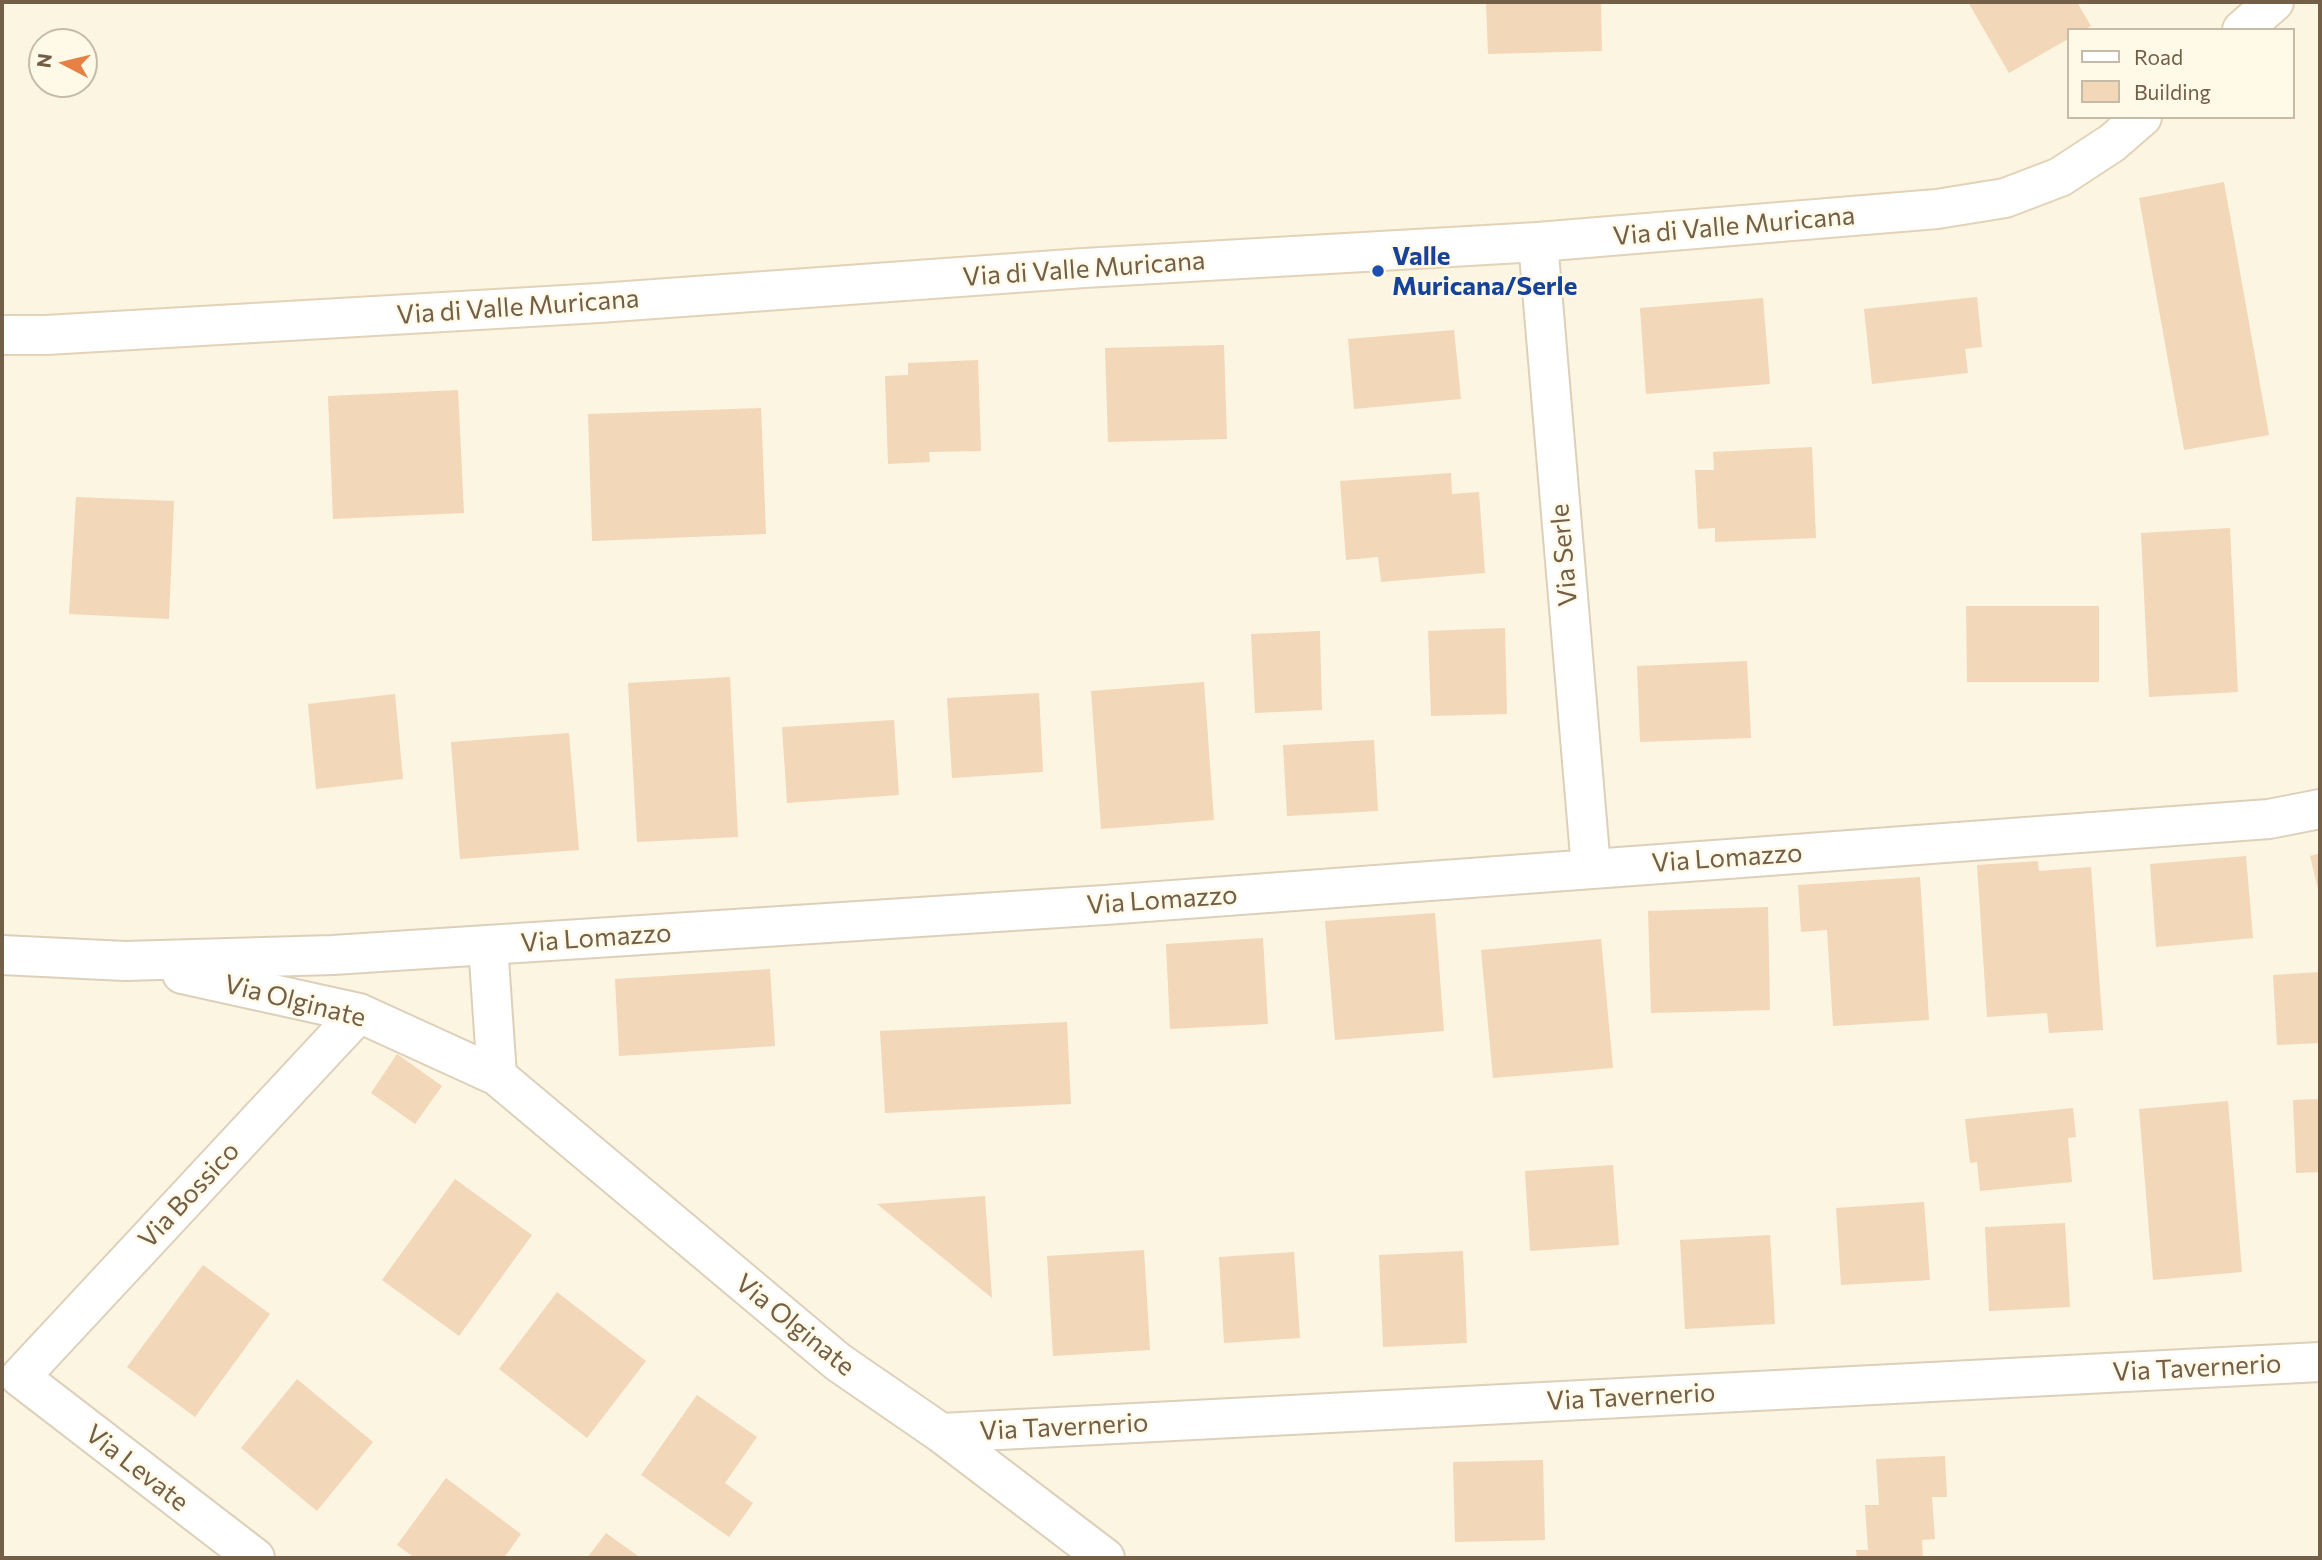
<!DOCTYPE html>
<html>
<head>
<meta charset="utf-8">
<style>
	body { margin:0 }
	#map { position:relative; width:2322px; height:1560px; overflow:hidden; background:#fcf5e1; font-family:Commissioner,sans-serif }
	canvas { display:block }
	.frame { position:absolute; inset:0; border:4px solid #735e48; pointer-events:none }
	.legend { position:absolute; left:2067px; top:28px; width:228px; height:91px; box-sizing:border-box; background:#fff9e7; border:2px solid #c7bba7; margin:0; padding:9px 12px; list-style:none; font-size:21px; color:#735e48 }
	.legend li { display:flex; align-items:center; gap:14px; height:35px }
	.legend b { width:35px; border:2px solid #c7bba7 }
	.north { position:absolute; left:28px; top:28px; width:70px; height:70px; box-sizing:border-box; background:#fff9e7; border:2px solid #c7bba7; border-radius:50%; rotate:277deg; font-size:19px; font-weight:700; line-height:28px; text-align:center; color:#735e48 }
	.north::after { content:''; display:block; margin:auto; width:24px; height:32px; background:#e78045; clip-path:polygon(50% 0,100% 100%,50% 72%,0 100%) }
</style>
</head>
<body>
<div id="map">
<canvas width="2322" height="1560"></canvas>
<div class="frame"></div>
<ul class="legend">
<li><b style="height:9px;background:#fff"></b>Road</li>
<li><b style="height:19px;background:#f2d7b9"></b>Building</li>
</ul>
<div class="north">N</div>
</div>
<script>
const ctx = document.querySelector('canvas').getContext('2d');
ctx.lineJoin = 'round';
function paint(path, color) { ctx.fillStyle = color; ctx.fill(path, 'evenodd'); }
const poly = rows => new Path2D(rows.map(r => 'M' + r).join(''));
function strokePath(path, color, width, dash) { ctx.strokeStyle = color; ctx.lineWidth = width; ctx.lineCap = dash ? 'butt' : 'round'; ctx.setLineDash(dash || []); ctx.stroke(path); }
function label(font, color, halo, rows, align = 'center') {
  ctx.font = font + ' Commissioner,sans-serif'; ctx.lineWidth = 5; ctx.setLineDash([]); ctx.textBaseline = 'middle'; ctx.strokeStyle = halo; ctx.fillStyle = color; for (const [text, x, y, turn = 0] of rows) {
    ctx.save(); ctx.translate(x, y); ctx.rotate((+turn || 0) * Math.PI / 180); ctx.textAlign = isNaN(turn) ? turn : align; if (halo) ctx.strokeText(text, 0, 0); ctx.fillText(text, 0, 0); ctx.restore();
  }
}
const building = poly([
	[1486,2,1601,2,1602,51,1488,54],
	[1968,2,2077,2,2091,26,2084,30,2068,30,2068,39,2009,73],
	[2224,182,2269,435,2184,450,2139,198],
	[1977,297,1982,347,1965,349,1968,373,1872,384,1864,309],
	[1763,298,1770,384,1646,394,1640,308],
	[1454,330,1461,399,1354,409,1348,339],
	[1224,345,1227,439,1108,442,1105,348],
	[978,360,981,451,929,452,930,462,888,464,885,376,908,375,908,363],
	[458,390,464,513,333,519,328,396],
	[761,408,766,534,592,541,588,414],
	[1812,447,1816,538,1715,542,1715,528,1698,529,1695,470,1714,470,1713,452],
	[1451,473,1452,494,1479,492,1485,573,1381,582,1378,557,1346,560,1340,481],
	[76,497,174,501,169,619,69,614],
	[2230,528,2238,692,2149,697,2141,533],
	[1966,606,2099,606,2099,682,1967,682],
	[1505,628,1507,714,1431,716,1428,631],
	[1320,631,1322,710,1255,713,1251,634],
	[1747,661,1751,738,1640,742,1637,666],
	[730,677,738,837,637,842,628,683],
	[1204,682,1214,820,1101,829,1091,691],
	[1039,693,1043,772,952,778,947,698],
	[395,694,403,779,316,789,308,704],
	[894,720,899,795,787,803,782,727],
	[569,733,579,850,460,859,451,742],
	[1374,740,1378,811,1287,816,1283,745],
	[2320,853,2320,893,2319,893,2310,856],
	[2246,856,2253,938,2156,947,2150,864],
	[2038,861,2039,871,2091,867,2103,1030,2049,1033,2047,1013,1987,1017,1977,865],
	[1920,877,1929,1020,1833,1026,1827,930,1801,932,1798,885],
	[1768,907,1770,1010,1651,1013,1648,911],
	[1435,913,1444,1031,1335,1040,1325,921],
	[1263,938,1268,1024,1170,1029,1166,944],
	[1601,939,1613,1068,1493,1078,1481,950],
	[770,969,775,1046,619,1056,615,979],
	[2320,972,2320,1043,2277,1045,2273,975],
	[1067,1022,1071,1104,885,1113,880,1031],
	[397,1054,442,1086,415,1124,371,1093],
	[2320,1099,2320,1172,2296,1173,2293,1100],
	[2228,1101,2242,1272,2153,1280,2139,1109],
	[2073,1108,2076,1137,2068,1138,2072,1182,1980,1191,1977,1162,1970,1163,1965,1119],
	[1613,1165,1619,1245,1530,1251,1525,1171],
	[455,1179,532,1235,459,1336,382,1280],
	[985,1196,992,1298,877,1204],
	[1924,1202,1930,1280,1841,1285,1836,1208],
	[2065,1223,2070,1307,1989,1311,1985,1227],
	[1770,1235,1775,1324,1685,1329,1680,1240],
	[1144,1250,1150,1350,1053,1356,1047,1256],
	[1463,1251,1467,1343,1383,1347,1379,1255],
	[1294,1252,1300,1338,1224,1343,1219,1257],
	[203,1265,270,1314,195,1417,127,1367],
	[557,1292,646,1361,587,1438,499,1369],
	[297,1379,373,1442,317,1511,241,1448],
	[697,1395,757,1437,725,1483,753,1503,729,1537,641,1475],
	[1945,1456,1947,1497,1932,1497,1935,1539,1922,1540,1923,1558,1857,1558,1856,1550,1868,1550,1865,1505,1879,1505,1876,1459],
	[1543,1460,1545,1540,1455,1542,1453,1462],
	[446,1478,521,1534,504,1558,415,1558,397,1545],
	[606,1533,641,1558,587,1558]
]);
const street = poly([
	[1538,242,1591,868],
	[488,945,497,1076,838,1362,941,1433,1105,1558],
	[2,955,125,961,333,955,1105,905,2269,819,2320,809],
	[182,974,359,1013,497,1076],
	[941,1433,2320,1362],
	[255,1558,20,1377,359,1013]
]);
const secondary = poly([
	[2242,30,2274,2],
	[2,335,46,335,599,303,1084,268,1538,242,1937,209,2005,198,2060,177,2112,143,2142,117]
]);
const markers = [
	[1378,271,7,"#1a4fb4"]
];
const streetNames = [
	["Via di Valle Muricana",1734,226,-5],
	["Via di Valle Muricana",1084,269,-4],
	["Via di Valle Muricana",518,307,-4],
	["Via Serle",1564,555,-95],
	["Via Lomazzo",1727,858,-4],
	["Via Lomazzo",1162,900,-4],
	["Via Lomazzo",596,938,-4],
	["Via Olginate",295,1001,14],
	["Via Bossico",189,1195,-47],
	["Via Olginate",795,1325,39],
	["Via Tavernerio",2197,1368,-3],
	["Via Tavernerio",1631,1397,-3],
	["Via Tavernerio",1064,1427,-3],
	["Via Levate",137,1468,38]
];
const transitNames = [
	["Valle",1392,256],
	["Muricana/Serle",1392,286]
];
paint(building, '#f2d7b9');
strokePath(street, '#ddd0ba', 42);
strokePath(secondary, '#e2d2b8', 42);
strokePath(street, '#fff', 38);
strokePath(secondary, '#fff', 38);
for (const [x, y, r, color] of markers) { const dot = new Path2D(); dot.arc(x, y, r, 0, 2 * Math.PI); ctx.fillStyle = color; ctx.fill(dot); strokePath(dot, '#fff9e7', 2.5); }
label('26px', '#735e48', '#fff9e7', streetNames);
label('bold 26px', '#164399', '#fff9e7', transitNames, 'left');
</script>
</body>
</html>
